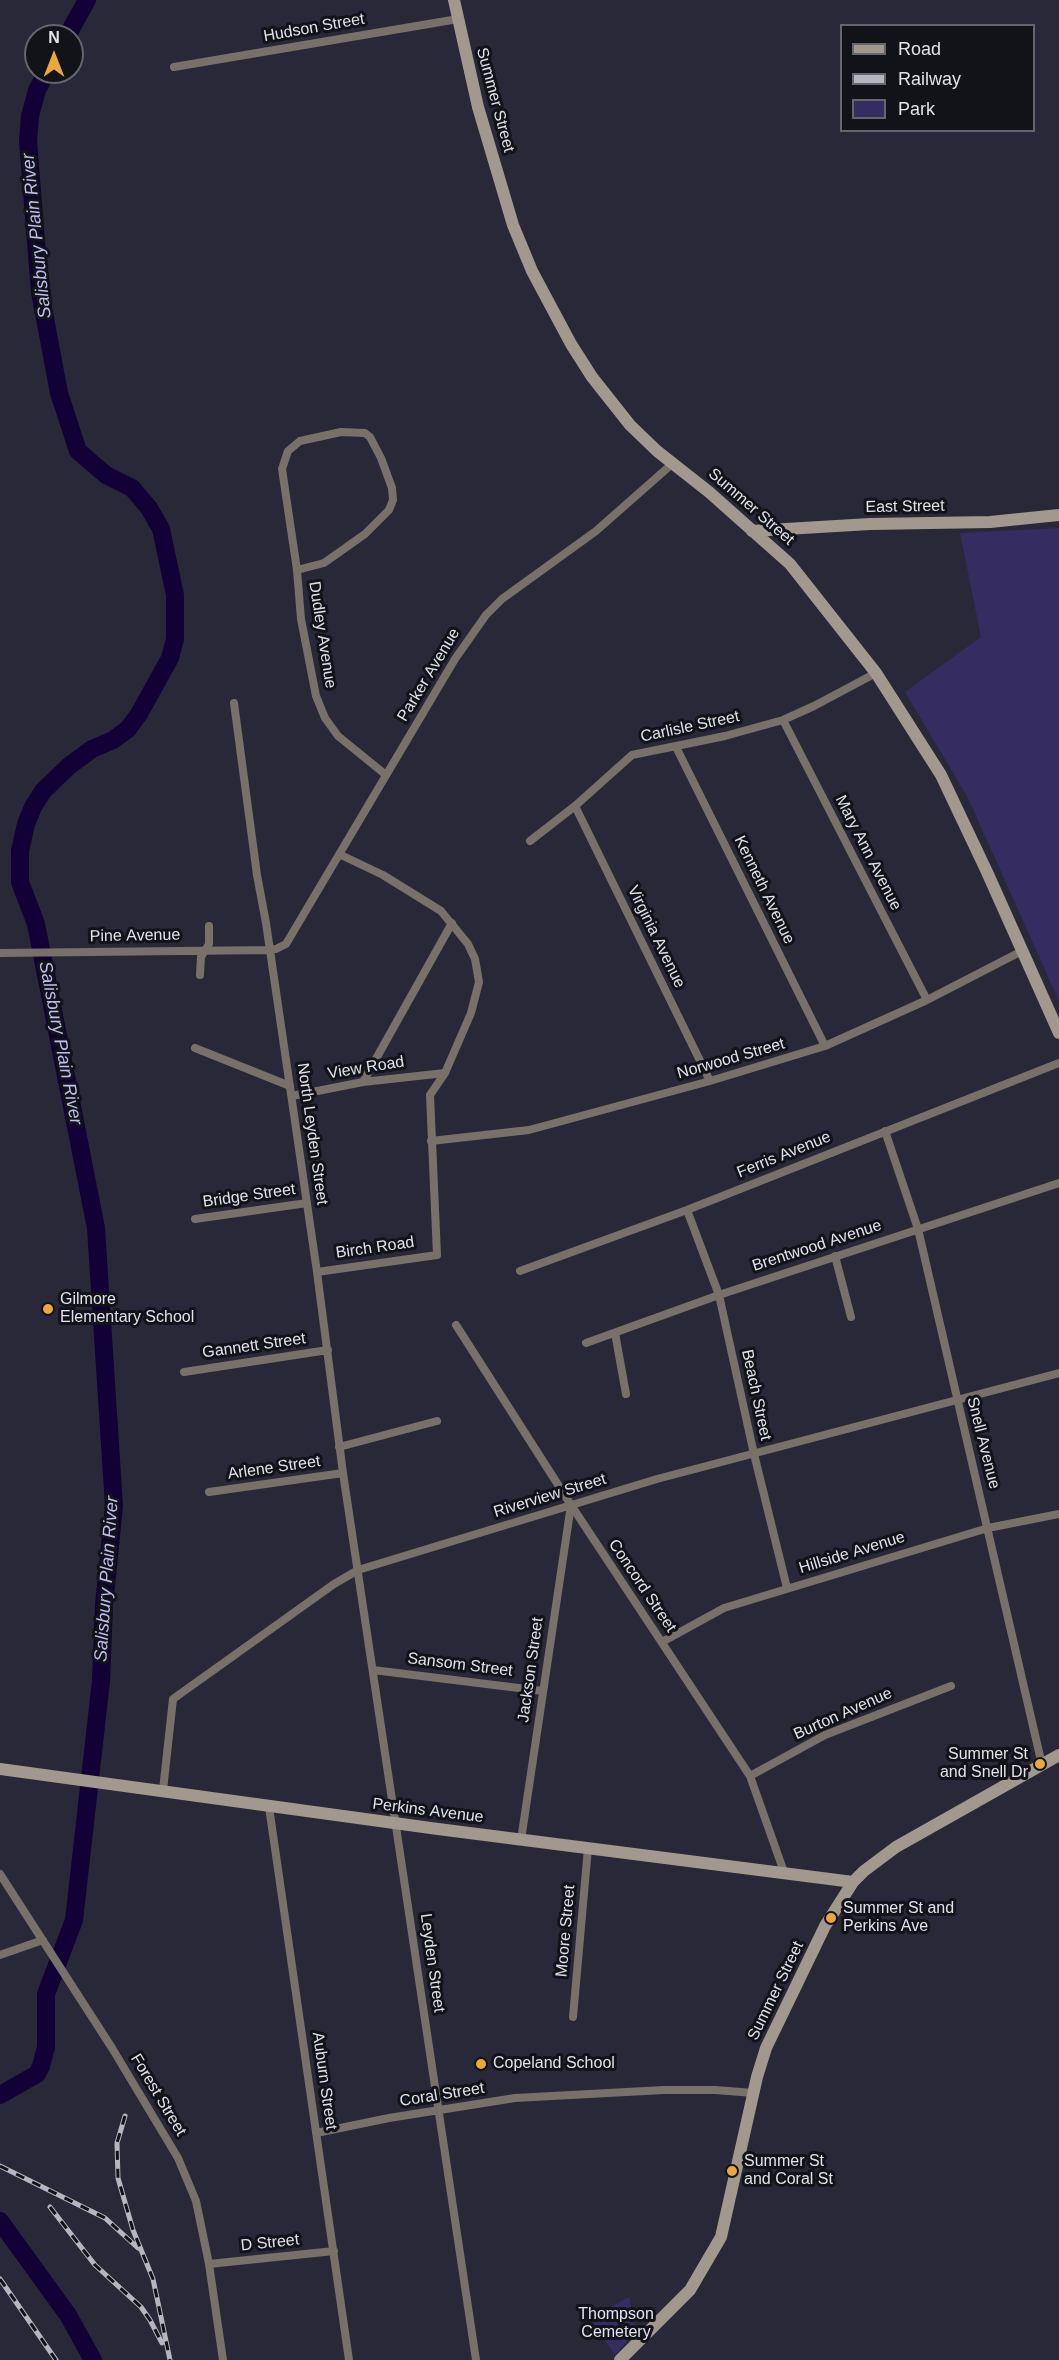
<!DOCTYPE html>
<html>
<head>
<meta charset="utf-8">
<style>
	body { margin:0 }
	#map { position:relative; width:1059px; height:2360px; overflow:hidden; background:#292838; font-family:Helvetica,sans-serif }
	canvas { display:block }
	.legend { position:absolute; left:840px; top:24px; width:195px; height:108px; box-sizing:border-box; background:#121219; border:2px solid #65656d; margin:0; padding:8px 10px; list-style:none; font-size:18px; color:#e1e1eb }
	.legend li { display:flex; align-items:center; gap:12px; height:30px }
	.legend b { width:30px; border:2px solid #65656d }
	.north { position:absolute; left:24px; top:24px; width:60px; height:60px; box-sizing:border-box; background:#121219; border:2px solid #65656d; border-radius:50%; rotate:0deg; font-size:16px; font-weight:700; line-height:24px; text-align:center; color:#e1e1eb }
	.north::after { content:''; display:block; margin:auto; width:21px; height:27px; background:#eca93a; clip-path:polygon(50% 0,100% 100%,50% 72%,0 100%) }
</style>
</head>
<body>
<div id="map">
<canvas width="1059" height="2360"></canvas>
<ul class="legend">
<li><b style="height:8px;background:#a2998e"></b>Road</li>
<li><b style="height:8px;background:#b6b6c1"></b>Railway</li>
<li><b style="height:16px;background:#352c62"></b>Park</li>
</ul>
<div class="north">N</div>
</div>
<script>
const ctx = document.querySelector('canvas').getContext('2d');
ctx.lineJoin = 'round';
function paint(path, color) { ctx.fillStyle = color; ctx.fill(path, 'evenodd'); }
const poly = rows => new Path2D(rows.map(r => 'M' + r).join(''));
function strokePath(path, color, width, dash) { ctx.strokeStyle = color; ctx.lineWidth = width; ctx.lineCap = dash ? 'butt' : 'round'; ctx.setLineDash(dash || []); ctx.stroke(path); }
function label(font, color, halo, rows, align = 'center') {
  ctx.font = font + ' Helvetica,sans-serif'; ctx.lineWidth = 6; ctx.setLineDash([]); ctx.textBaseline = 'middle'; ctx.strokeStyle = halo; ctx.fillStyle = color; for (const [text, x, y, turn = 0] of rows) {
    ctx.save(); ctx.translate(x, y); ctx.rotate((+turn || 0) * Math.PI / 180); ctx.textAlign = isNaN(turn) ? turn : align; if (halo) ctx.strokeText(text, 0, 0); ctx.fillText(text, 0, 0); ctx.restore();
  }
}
const green = poly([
	[1059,528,1059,1001,968,798,905,692,981,637,960,533],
	[629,2297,635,2326,638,2329,615,2355,590,2318]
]);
const river = poly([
	[67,36,87,0],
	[0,2095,37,2074,41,2066,46,2047,46,1994,74,1920,101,1681,104,1605,114,1506,96,1228,36,924,20,882,20,851,26,824,33,807,43,791,69,766,92,749,113,740,128,729,139,714,170,658,175,639,175,595,161,529,149,508,132,488,106,475,78,451,59,393,40,292,28,141,30,116,37,90,47,72],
	[0,2221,68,2315,93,2360]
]);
const street = poly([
	[174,67,458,19],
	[297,570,324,563,365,534,389,510,393,500,392,488,381,458,370,437,365,433,341,432,300,441,288,451,282,469,297,570,301,619,316,696,325,718,338,736,386,775],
	[234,703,257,875,266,923,317,1272,343,1473,476,2360],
	[783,720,927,1000],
	[676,747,825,1046],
	[575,806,710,1081],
	[530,841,575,806,632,755,725,736,783,720,814,706,876,673],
	[0,953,270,950,276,949,286,944,455,659,486,615,502,599,596,531,672,464],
	[200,975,201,957,209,944,209,926],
	[195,1048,290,1086],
	[363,1082,452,923],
	[292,1096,363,1082,445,1073],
	[885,1131,918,1229,1042,1765],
	[431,1141,529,1130,710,1081,825,1046,927,1000,1022,951],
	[687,1210,719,1295,754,1454,787,1588],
	[195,1219,307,1203],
	[835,1256,851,1317],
	[520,1271,687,1210,1059,1063],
	[317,1272,437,1255,430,1095,445,1073,471,1013,479,982,475,959,468,944,441,911,383,875,341,855],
	[456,1325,571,1505,750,1776,784,1872],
	[615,1333,626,1394],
	[586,1343,719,1295,1059,1183],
	[184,1372,328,1350],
	[339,1447,437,1421],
	[209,1492,343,1473],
	[662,1642,724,1608,988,1528,1059,1514],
	[373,1670,543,1691],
	[750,1776,825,1735,951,1686],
	[163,1790,173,1699,334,1584,358,1570,657,1479,1059,1373],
	[269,1807,349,2360],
	[521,1840,571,1505],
	[0,1874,112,2048,178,2158,196,2201,209,2264,223,2360],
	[0,1955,43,1940],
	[573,2017,588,1848],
	[316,2133,389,2118,515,2098,664,2090,715,2090,754,2093],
	[209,2264,334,2251]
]);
const secondary = poly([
	[454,0,478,107,513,225,532,271,571,344,592,377,630,425,657,451,709,492,790,564,876,673,941,775,987,872,1059,1033],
	[752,531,870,524,990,522,1059,515],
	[0,1769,438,1829,853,1882],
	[620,2360,690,2290,721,2237,757,2077,766,2048,825,1926,853,1882,864,1871,896,1847,1059,1755]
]);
const rail = poly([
	[125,2116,117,2143,118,2178,133,2230,153,2279,170,2360],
	[0,2166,105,2218,138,2248],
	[50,2207,95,2265,141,2307,150,2320,162,2343],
	[0,2279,56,2360]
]);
const markers = [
	[48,1309,6,"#eca93a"],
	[1040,1764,6,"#eca93a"],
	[831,1918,6,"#eca93a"],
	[481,2064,6,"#eca93a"],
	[732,2171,6,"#eca93a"]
];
const streetNames = [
	["Hudson Street",314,28,-10],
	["Summer Street",495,100,75],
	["Summer Street",751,507,41],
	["East Street",905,507,-1],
	["Dudley Avenue",322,635,81],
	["Parker Avenue",429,675,-59],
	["Carlisle Street",690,727,-12],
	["Mary Ann Avenue",868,853,63],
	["Kenneth Avenue",764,890,64],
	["Pine Avenue",135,936,-1],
	["Virginia Avenue",656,937,64],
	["Norwood Street",731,1059,-16],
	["View Road",366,1068,-9],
	["North Leyden Street",312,1134,82],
	["Ferris Avenue",784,1155,-22],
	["Bridge Street",249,1196,-8],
	["Brentwood Avenue",817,1246,-18],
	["Birch Road",375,1248,-8],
	["Gannett Street",254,1346,-8],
	["Beach Street",756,1395,78],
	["Snell Avenue",983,1443,76],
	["Arlene Street",274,1468,-8],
	["Riverview Street",550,1496,-17],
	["Hillside Avenue",852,1553,-17],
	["Concord Street",642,1586,56],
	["Sansom Street",460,1665,7],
	["Jackson Street",531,1670,-82],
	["Burton Avenue",843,1714,-24],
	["Perkins Avenue",428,1811,7],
	["Moore Street",566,1931,-85],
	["Leyden Street",432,1963,82],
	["Summer Street",776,1991,-64],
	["Auburn Street",324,2081,82],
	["Forest Street",158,2095,59],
	["Coral Street",442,2095,-9],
	["D Street",270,2243,-6]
];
const poiNames = [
	["Gilmore",60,1300],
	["Elementary School",60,1318],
	["Summer St",1028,1755,"right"],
	["and Snell Dr",1028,1773,"right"],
	["Summer St and",843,1909],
	["Perkins Ave",843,1927],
	["Copeland School",493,2064],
	["Summer St",744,2162],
	["and Coral St",744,2180]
];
const parkNames = [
	["Thompson",616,2315],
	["Cemetery",616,2333]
];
const waterNames = [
	["Salisbury Plain River",37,236,-96],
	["Salisbury Plain River",60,1043,79],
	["Salisbury Plain River",107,1579,-86]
];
paint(green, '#352c62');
strokePath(river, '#120137', 18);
strokePath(street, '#77716a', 8);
strokePath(secondary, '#a2998e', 12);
strokePath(rail, '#b6b6c1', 5);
strokePath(rail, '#121219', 3, [9]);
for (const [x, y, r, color] of markers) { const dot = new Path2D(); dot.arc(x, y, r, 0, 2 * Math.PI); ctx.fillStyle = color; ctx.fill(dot); strokePath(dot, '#121219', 2); }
label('16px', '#e1e1eb', '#121219', streetNames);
label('16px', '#e1e1eb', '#121219', poiNames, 'left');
label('16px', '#e3e2f5', '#121219', parkNames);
label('italic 18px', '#c0bcf2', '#121219', waterNames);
</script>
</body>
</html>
